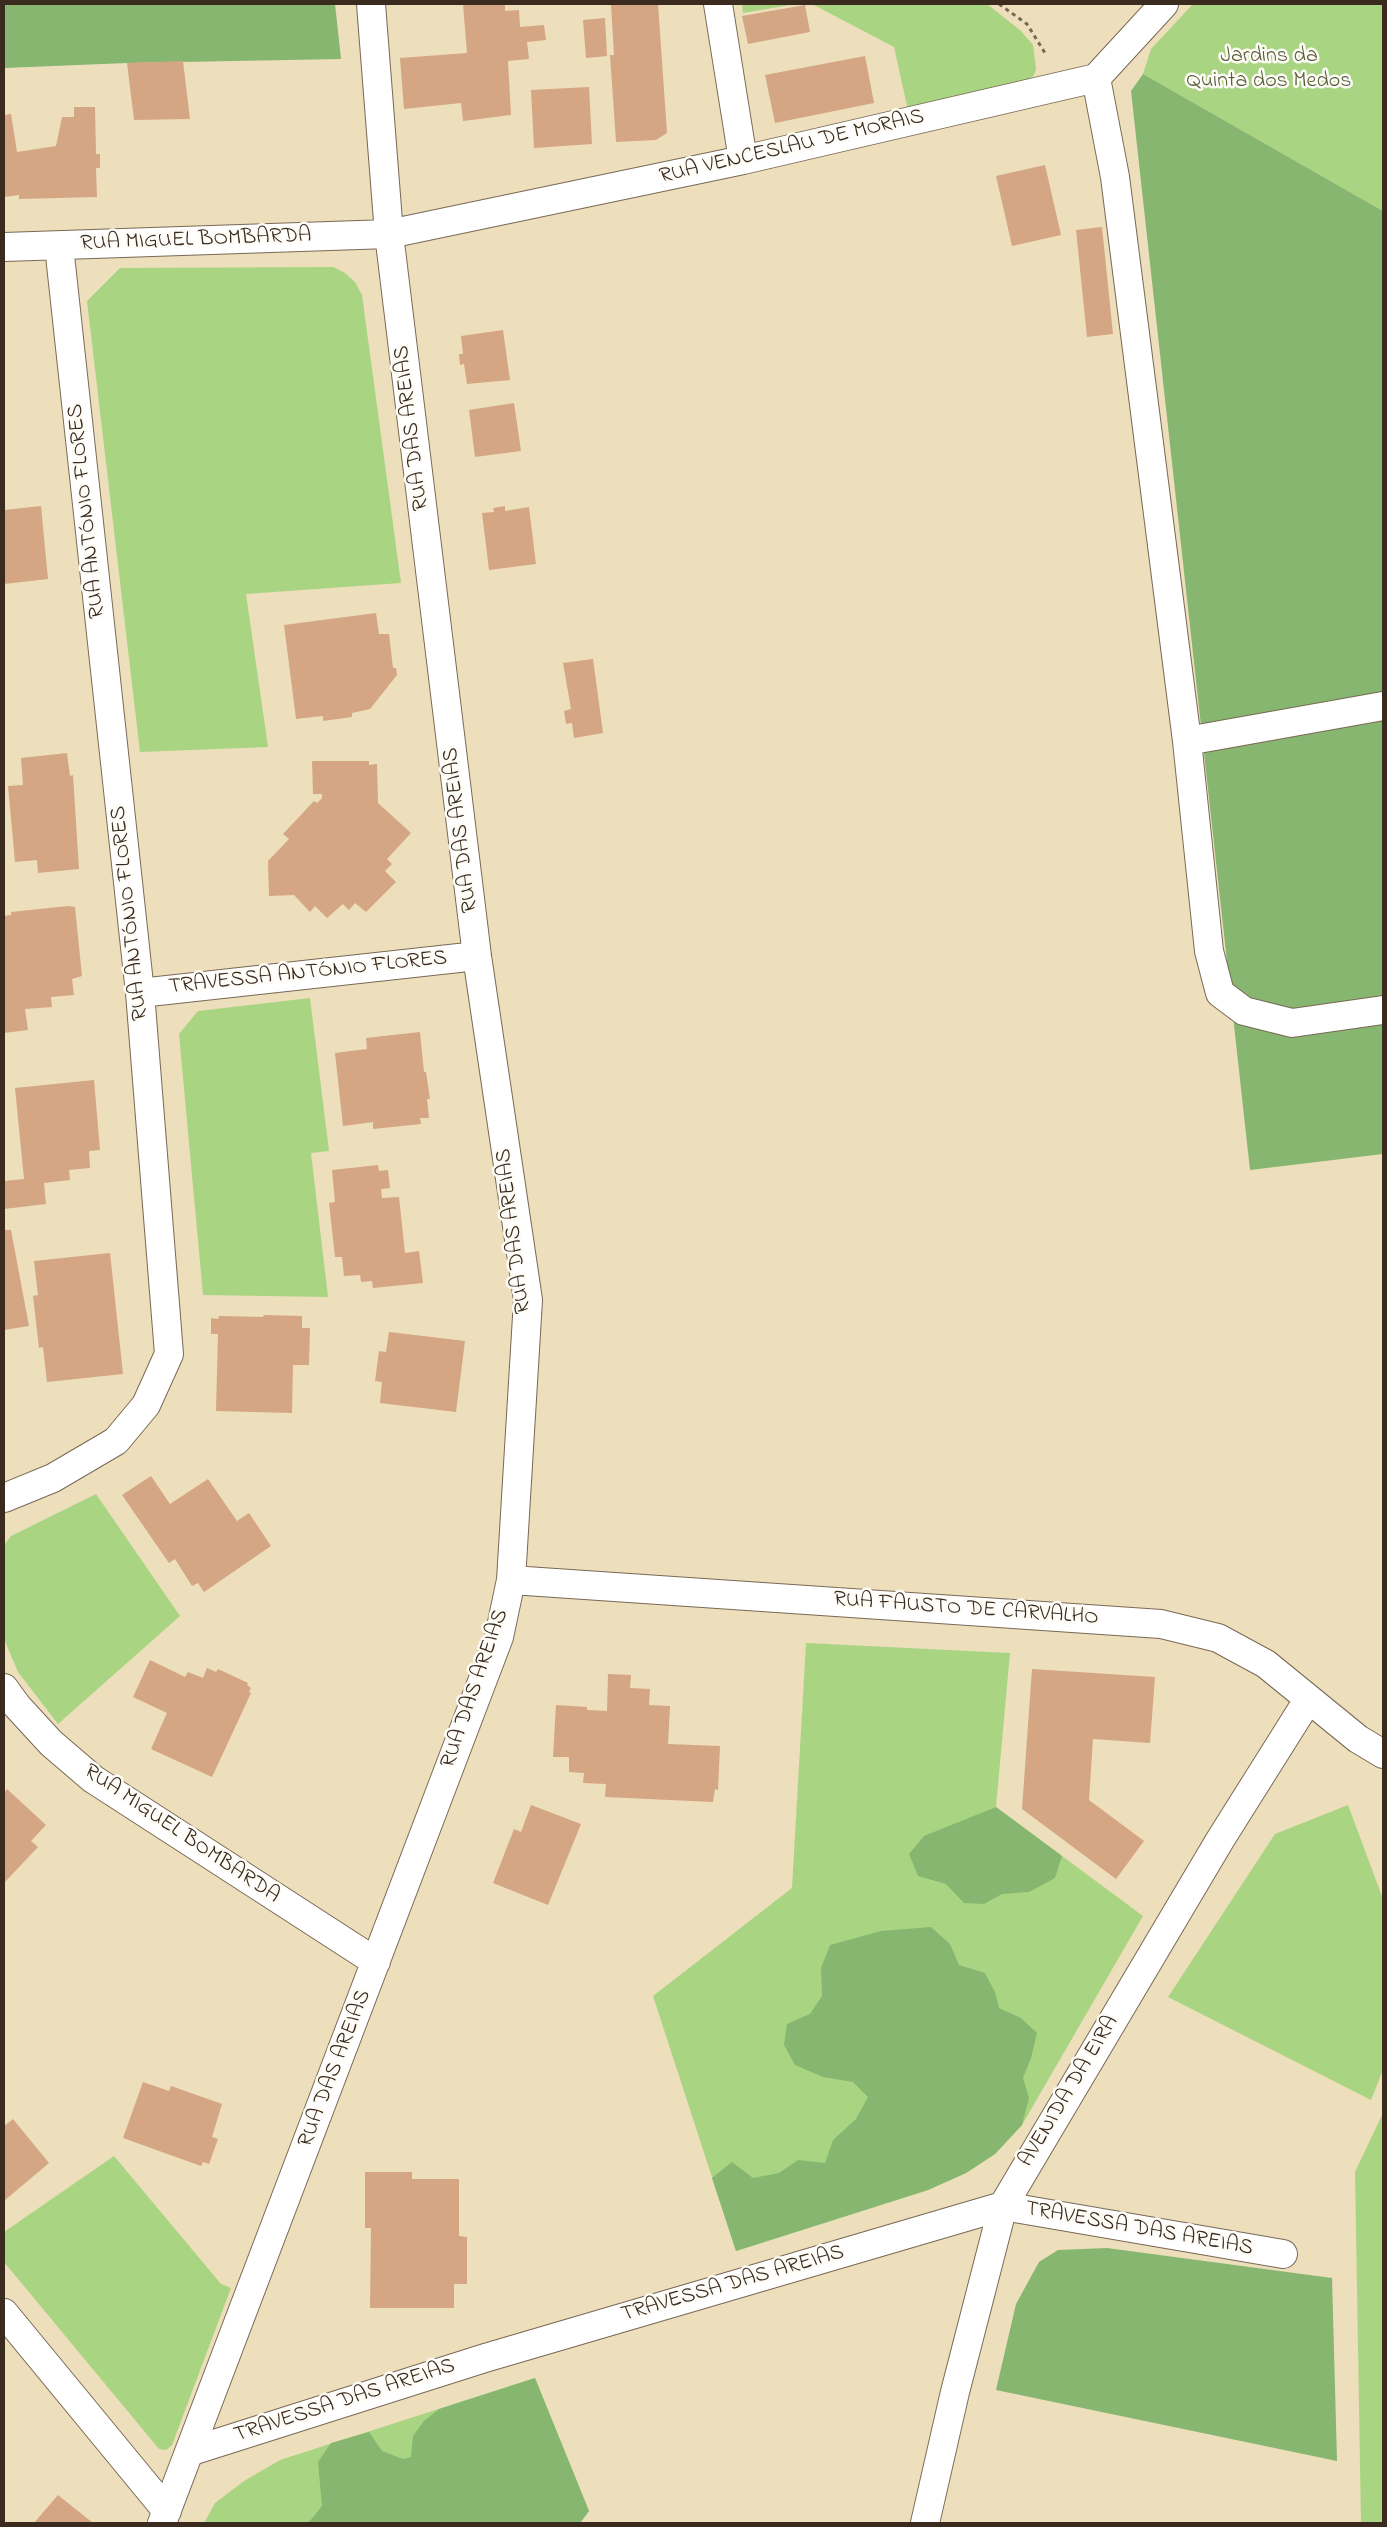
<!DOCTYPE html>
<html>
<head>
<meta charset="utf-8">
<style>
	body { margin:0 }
	#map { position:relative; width:1387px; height:2527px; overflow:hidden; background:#eddebc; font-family:"Indie Flower",sans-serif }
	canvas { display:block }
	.frame { position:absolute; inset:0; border:5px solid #3b2a1e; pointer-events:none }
</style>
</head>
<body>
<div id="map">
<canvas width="1387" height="2527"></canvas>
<div class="frame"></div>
</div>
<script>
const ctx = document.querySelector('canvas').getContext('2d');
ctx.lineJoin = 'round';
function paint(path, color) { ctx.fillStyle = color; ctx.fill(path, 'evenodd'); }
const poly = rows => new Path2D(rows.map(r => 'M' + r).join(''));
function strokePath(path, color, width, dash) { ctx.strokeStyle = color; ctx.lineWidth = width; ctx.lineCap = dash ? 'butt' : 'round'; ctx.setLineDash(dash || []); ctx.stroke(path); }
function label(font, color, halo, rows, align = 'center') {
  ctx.font = font + ' "Indie Flower",sans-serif'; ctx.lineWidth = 5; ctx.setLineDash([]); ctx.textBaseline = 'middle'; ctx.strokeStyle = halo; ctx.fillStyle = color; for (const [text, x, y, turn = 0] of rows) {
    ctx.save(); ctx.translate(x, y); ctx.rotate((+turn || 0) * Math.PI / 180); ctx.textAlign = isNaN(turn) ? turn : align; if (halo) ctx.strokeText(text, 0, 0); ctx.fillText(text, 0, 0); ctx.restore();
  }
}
const green = poly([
	[742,4,796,4,743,13],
	[812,4,987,4,1021,31,1033,45,1036,69,1034,75,1022,86,909,115,894,47],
	[1193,4,1383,4,1383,211,1143,74,1151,49],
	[333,267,345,273,355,282,362,295,401,583,246,594,268,747,140,752,87,301,120,268],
	[310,998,329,1151,311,1153,328,1297,203,1295,179,1034,198,1011],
	[96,1494,180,1616,58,1724,18,1672,4,1639,4,1545,11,1536],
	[806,1643,1010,1653,996,1807,1143,1916,1022,2125,995,2154,966,2173,928,2190,736,2251,653,1996,792,1888],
	[1348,1805,1383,1899,1383,2070,1371,2100,1168,1997,1275,1834],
	[1383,2113,1383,2523,1361,2523,1355,2172],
	[114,2156,221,2284,231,2288,172,2445,166,2450,159,2449,4,2262,4,2232],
	[535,2378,589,2511,580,2523,204,2523,215,2503,244,2481,280,2460]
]);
const forest = poly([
	[4,4,335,4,341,59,127,63,4,68],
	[1143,74,1383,211,1383,1154,1250,1170,1131,91],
	[996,1807,1062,1856,1055,1878,1029,1892,1002,1894,984,1904,964,1903,946,1884,918,1876,909,1854,924,1836],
	[931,1927,950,1944,959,1965,985,1973,995,1992,999,2008,1021,2018,1037,2033,1031,2058,1023,2078,1029,2098,1022,2125,995,2154,966,2173,928,2190,736,2251,712,2178,732,2162,753,2178,779,2173,798,2160,825,2163,833,2140,856,2119,868,2097,853,2082,823,2077,795,2065,784,2045,787,2024,810,2014,822,1996,821,1968,830,1945,881,1931],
	[1107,2248,1332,2278,1337,2461,996,2390,1016,2304,1039,2262,1058,2250],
	[535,2378,589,2511,580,2523,305,2523,310,2521,322,2506,318,2462,331,2443,369,2432,382,2451,403,2459,411,2457,413,2436,424,2421,439,2409]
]);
const building = poly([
	[463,4,505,4,505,11,519,10,520,27,544,25,546,40,527,42,529,59,508,61,511,115,463,121,461,103,404,109,400,58,467,53],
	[611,4,658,4,667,133,656,140,616,142,610,55,614,55],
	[805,5,810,32,748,44,742,16],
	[605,18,607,56,586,58,583,20],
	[865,56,874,103,775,123,765,75],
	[183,61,190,119,134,120,127,63],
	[589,87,592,144,534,148,531,90],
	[74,107,95,107,96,154,100,154,100,168,96,168,97,197,19,199,19,195,4,197,4,115,11,114,17,152,56,146,62,117,74,117],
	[1045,165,1061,235,1012,246,996,176],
	[1102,227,1113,334,1087,337,1076,230],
	[503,330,510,380,467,384,464,364,460,365,459,354,463,354,461,336],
	[514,403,521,451,475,457,469,410],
	[41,506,48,579,4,584,4,510],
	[505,506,505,511,529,507,536,564,489,570,482,513,494,512,493,508],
	[376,613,379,634,389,634,393,668,396,668,397,675,370,709,352,713,352,717,323,721,323,716,296,719,284,625],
	[593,659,603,733,574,738,572,723,566,724,564,711,571,709,563,663],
	[67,753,70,776,73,775,79,869,38,873,37,860,15,862,8,786,23,785,21,758],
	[312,761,369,761,369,765,377,764,378,803,411,833,387,859,392,864,385,871,396,882,366,912,355,903,349,910,343,904,327,918,315,906,310,912,294,895,269,896,268,861,289,839,283,834,314,801,317,803,322,798,322,794,313,794],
	[68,906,75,907,82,976,72,979,74,995,51,997,52,1007,25,1009,28,1030,4,1033,4,916,11,915,11,912],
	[420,1032,424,1072,426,1072,430,1099,427,1099,429,1118,420,1118,421,1124,373,1129,373,1122,343,1126,335,1053,367,1049,366,1038],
	[94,1080,100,1150,89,1151,90,1168,69,1170,70,1180,44,1183,46,1204,4,1209,4,1181,24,1179,15,1088],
	[378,1165,379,1171,388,1170,390,1188,381,1189,382,1198,399,1197,405,1253,419,1251,423,1283,373,1288,372,1281,361,1282,360,1275,344,1276,342,1257,335,1257,329,1203,335,1202,332,1170],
	[4,1230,11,1230,29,1326,4,1330],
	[110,1253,123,1374,47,1382,43,1347,39,1348,33,1296,38,1295,34,1261],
	[264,1315,302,1316,302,1328,310,1328,309,1365,293,1365,292,1413,216,1411,218,1334,211,1334,211,1318,218,1319,219,1316,263,1317],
	[389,1332,465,1341,456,1412,380,1403,382,1382,375,1381,379,1351,386,1352],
	[151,1476,170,1504,208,1479,237,1521,249,1513,271,1546,204,1592,198,1583,192,1586,175,1559,169,1563,122,1495],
	[150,1660,185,1677,188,1672,203,1678,207,1668,216,1672,218,1669,248,1683,247,1685,251,1688,249,1692,251,1693,212,1777,151,1749,167,1713,133,1697],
	[1032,1669,1155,1677,1150,1743,1093,1739,1089,1800,1144,1841,1116,1879,1022,1809],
	[608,1674,631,1675,630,1688,650,1689,649,1705,670,1706,668,1744,720,1746,718,1790,715,1789,713,1802,605,1797,606,1784,583,1783,584,1773,569,1772,569,1757,553,1757,556,1705,587,1707,587,1710,607,1711],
	[7,1789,46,1825,31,1841,38,1847,4,1883,4,1793],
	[531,1805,581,1824,548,1905,493,1883,514,1829,521,1832],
	[143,2082,169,2091,171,2086,222,2104,212,2137,218,2139,209,2164,203,2162,201,2166,123,2138],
	[13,2119,49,2163,4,2201,4,2126],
	[365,2172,412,2172,412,2179,459,2179,459,2236,467,2237,467,2284,454,2284,454,2308,370,2308,371,2228,365,2228],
	[58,2495,93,2523,34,2523]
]);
const path = poly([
	[999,4,1027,24,1045,53]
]);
const street = poly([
	[718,4,743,160],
	[1096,78,1115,177,1187,741,1209,951,1220,993,1244,1011,1292,1023,1383,1010],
	[4,247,389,234,743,160,1096,78,1164,4],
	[1187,741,1383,706],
	[140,993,477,956],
	[4,1498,53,1478,116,1441,146,1405,169,1354,140,993,59,246],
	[511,1580,1161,1624,1218,1638,1266,1664,1358,1739,1383,1754],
	[4,1688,17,1706,51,1743,93,1779,376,1962],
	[4,2313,167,2511],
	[192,2451,485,2358,1003,2206,1283,2254],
	[162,2523,499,1637,511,1580,528,1300,477,956,389,234,371,4],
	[925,2523,955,2392,1003,2206,1220,1840,1308,1700]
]);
const parkNames = [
	["Jardins da",1269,57],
	["Quinta dos Medos",1269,82]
];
const streetNames = [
	["RUA VENCESLAU DE MORAIS",792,148,-13],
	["RUA MIGUEL BOMBARDA",196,241,-2],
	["RUA DAS AREIAS",413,428,-97],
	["RUA ANTÓNIO FLORES",88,511,-96],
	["RUA DAS AREIAS",462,830,-97],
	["RUA ANTÓNIO FLORES",131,913,-96],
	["TRAVESSA ANTÓNIO FLORES",308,974,-6],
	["RUA DAS AREIAS",515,1231,-97],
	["RUA FAUSTO DE CARVALHO",966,1610,4],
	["RUA DAS AREIAS",476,1689,-71],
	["RUA MIGUEL BOMBARDA",181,1835,34],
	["RUA DAS AREIAS",336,2069,-69],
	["AVENIDA DA EIRA",1070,2092,-59],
	["TRAVESSA DAS AREIAS",1139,2230,10],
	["TRAVESSA DAS AREIAS",733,2285,-16],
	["TRAVESSA DAS AREIAS",345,2402,-18]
];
paint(green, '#a9d582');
paint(forest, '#86b670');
paint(building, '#d4a684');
strokePath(street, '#796955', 30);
strokePath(path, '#796955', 3, [4, 4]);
strokePath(street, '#fff', 28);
label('22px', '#5c5d3c', '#fdfcf7', parkNames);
label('22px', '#3b2a1e', '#fdfcf7', streetNames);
</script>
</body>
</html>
